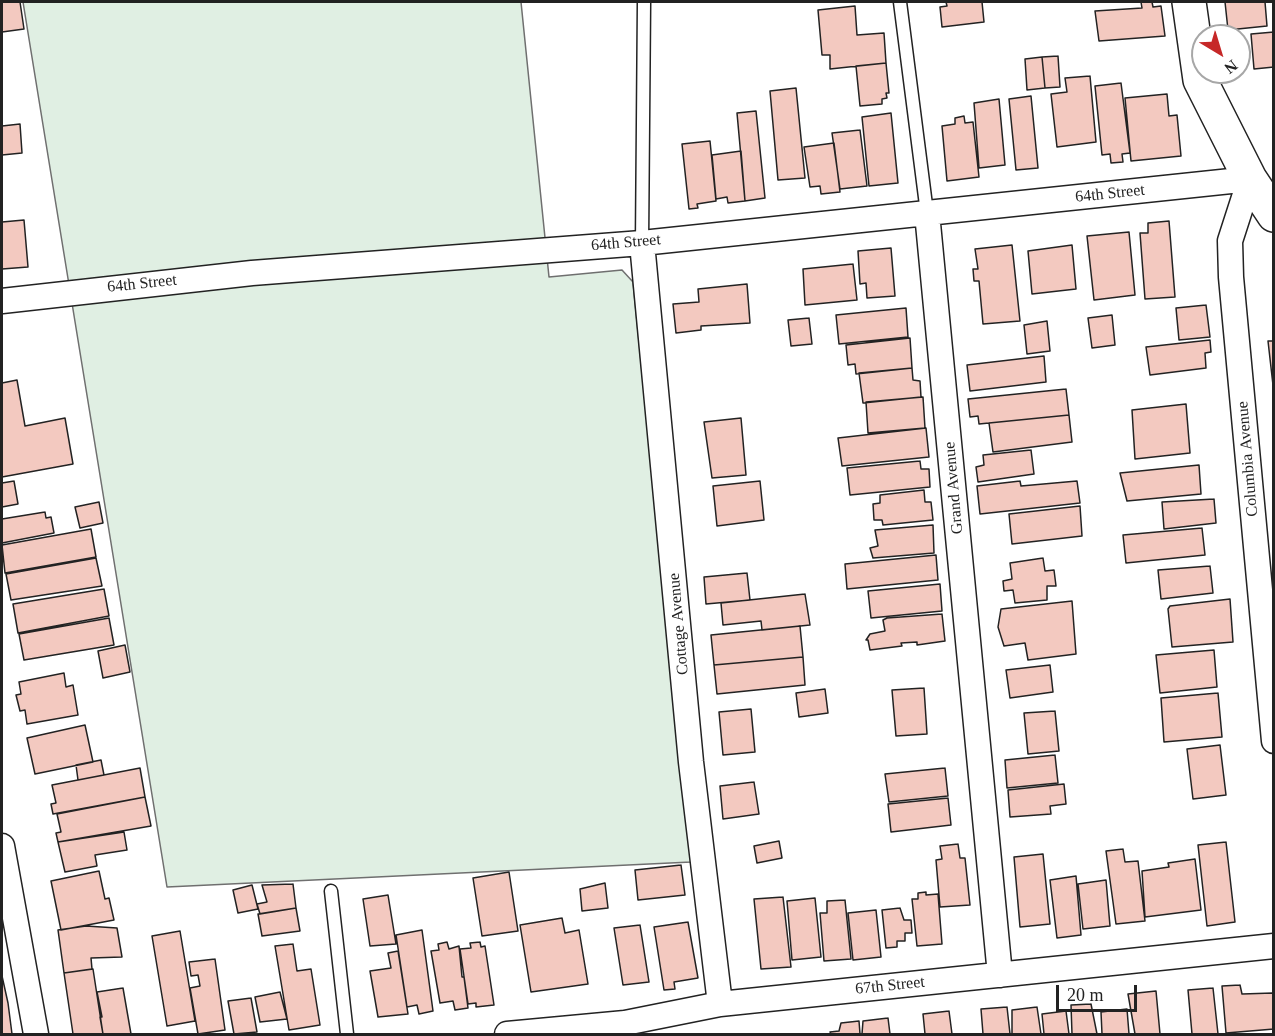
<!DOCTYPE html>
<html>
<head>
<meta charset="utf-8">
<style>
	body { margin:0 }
	#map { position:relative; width:1275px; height:1036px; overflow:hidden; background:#fff; font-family:"Times New Roman",serif }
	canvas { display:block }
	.frame { position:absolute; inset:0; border:3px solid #222; pointer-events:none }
	.north { position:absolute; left:1191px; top:24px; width:60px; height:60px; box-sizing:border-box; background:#fff; border:2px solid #a7a7a7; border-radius:50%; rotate:142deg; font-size:16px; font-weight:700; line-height:24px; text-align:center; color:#222 }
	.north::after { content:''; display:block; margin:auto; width:21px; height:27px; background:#c62828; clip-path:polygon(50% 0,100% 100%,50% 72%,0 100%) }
	.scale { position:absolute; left:1056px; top:985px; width:81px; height:27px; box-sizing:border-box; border:3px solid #222; border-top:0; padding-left:8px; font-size:18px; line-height:21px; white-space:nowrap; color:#222; -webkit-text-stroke:4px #fff; paint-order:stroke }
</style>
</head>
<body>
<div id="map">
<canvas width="1275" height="1036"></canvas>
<div class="frame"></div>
<div class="north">N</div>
<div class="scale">20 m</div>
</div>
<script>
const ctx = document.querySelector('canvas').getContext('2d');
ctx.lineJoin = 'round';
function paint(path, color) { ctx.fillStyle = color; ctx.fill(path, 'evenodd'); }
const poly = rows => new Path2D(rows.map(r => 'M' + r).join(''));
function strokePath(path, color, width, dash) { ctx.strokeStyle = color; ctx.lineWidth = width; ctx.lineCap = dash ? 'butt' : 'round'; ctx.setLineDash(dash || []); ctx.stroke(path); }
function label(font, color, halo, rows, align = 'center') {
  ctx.font = font + ' "Times New Roman",serif'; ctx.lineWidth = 4.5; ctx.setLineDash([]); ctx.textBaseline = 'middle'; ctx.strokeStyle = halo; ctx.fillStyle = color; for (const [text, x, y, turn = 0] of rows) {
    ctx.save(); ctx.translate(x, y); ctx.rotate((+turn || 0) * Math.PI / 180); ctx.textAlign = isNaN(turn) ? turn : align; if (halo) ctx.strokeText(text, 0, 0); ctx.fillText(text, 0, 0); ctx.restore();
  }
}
const green = poly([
	[23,2,521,2,549,277,622,270,633,282,691,862,167,887,23,2]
]);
const building = poly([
	[2,2,20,2,24,29,2,32,2,2],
	[946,2,982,2,984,22,942,27,940,7,947,6,946,2],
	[1141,2,1152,2,1153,7,1161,6,1165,36,1099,41,1095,11,1142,8,1141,2],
	[1225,2,1265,2,1267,26,1228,30,1225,2],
	[855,6,857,35,884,33,886,63,830,69,830,55,822,55,818,10,855,6],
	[1274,32,1274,67,1254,69,1251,34,1274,32],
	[1058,56,1060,87,1045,88,1042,57,1058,56],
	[1042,57,1045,88,1027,90,1025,59,1042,57],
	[886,63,889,93,886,93,887,98,882,99,882,104,860,106,856,66,886,63],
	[1090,76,1096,142,1057,147,1051,94,1067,92,1065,78,1090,76],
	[1121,83,1130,153,1122,154,1123,162,1111,163,1110,154,1102,155,1095,86,1121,83],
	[796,88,805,178,778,180,770,91,796,88],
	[1167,94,1169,116,1177,115,1181,156,1131,161,1125,98,1167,94],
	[1031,96,1038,168,1016,170,1009,99,1031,96],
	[999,99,1005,165,979,168,974,103,999,99],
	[756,111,765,198,745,201,737,113,756,111],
	[891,113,898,183,869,186,862,117,891,113],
	[964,116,965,123,973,122,979,177,947,181,942,126,955,124,955,118,964,116],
	[20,124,22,153,2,155,2,126,20,124],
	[860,130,867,186,840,189,832,133,860,130],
	[710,141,716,201,697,204,698,208,689,209,682,144,710,141],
	[834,143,840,192,821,194,820,186,810,187,804,147,834,143],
	[741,151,745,201,728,203,727,197,716,199,712,155,741,151],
	[24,220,28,267,2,269,2,222,24,220],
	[1169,221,1175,297,1145,299,1140,233,1148,233,1148,223,1169,221],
	[1129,232,1135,295,1094,300,1087,236,1129,232],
	[1012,245,1020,321,983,324,979,281,974,281,973,269,978,269,975,249,1012,245],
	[1072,245,1076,289,1032,294,1028,251,1072,245],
	[891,248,895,296,867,298,866,283,860,284,858,251,891,248],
	[853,264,857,300,805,305,803,269,853,264],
	[747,284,750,323,701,326,701,330,676,333,673,304,699,302,698,289,747,284],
	[1206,305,1210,337,1179,340,1176,308,1206,305],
	[906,308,908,337,839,344,836,315,906,308],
	[1112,315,1115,345,1092,348,1088,318,1112,315],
	[809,318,812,344,791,346,788,320,809,318],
	[1047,321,1050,351,1027,354,1024,325,1047,321],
	[910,338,912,368,856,374,855,364,848,365,846,345,910,338],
	[1210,340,1211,352,1205,353,1206,368,1150,375,1146,347,1210,340],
	[1268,341,1274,341,1274,394,1268,341],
	[1044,356,1046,382,970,391,967,365,1044,356],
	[912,368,913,380,920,381,921,397,863,403,859,373,912,368],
	[17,380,25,426,65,418,73,464,2,477,2,383,17,380],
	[1066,389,1069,415,979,424,978,416,970,417,968,399,1066,389],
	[923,397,925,428,868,433,866,402,923,397],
	[1186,404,1190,453,1135,459,1132,410,1186,404],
	[1069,415,1072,442,993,452,989,423,1069,415],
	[741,418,746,475,712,478,704,422,741,418],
	[926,428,929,457,842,466,838,438,926,428],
	[1031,450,1034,474,978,482,976,467,984,465,983,455,1031,450],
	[920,461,921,469,929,469,930,487,850,495,847,468,920,461],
	[1199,465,1201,494,1127,501,1120,473,1199,465],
	[14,481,18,504,2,507,2,483,14,481],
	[760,481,764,520,717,526,713,486,760,481],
	[1020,481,1021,486,1077,481,1080,503,980,514,977,486,1020,481],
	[924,490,925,502,931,502,933,520,883,525,882,520,874,520,873,504,880,503,880,495,924,490],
	[1214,499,1216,523,1164,529,1162,502,1214,499],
	[99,502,103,523,80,528,75,507,99,502],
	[1080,506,1082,536,1012,544,1009,514,1080,506],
	[45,512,46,518,51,517,54,533,2,543,2,519,45,512],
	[933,525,934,553,873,558,870,548,878,546,875,530,933,525],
	[1202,528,1205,555,1126,563,1123,535,1202,528],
	[91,529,96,557,5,573,2,545,91,529],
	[936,555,938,580,847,589,845,564,936,555],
	[96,558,102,586,11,600,6,574,96,558],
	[1043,558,1045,571,1054,570,1056,586,1047,586,1047,600,1015,603,1013,590,1004,591,1003,581,1012,579,1010,563,1043,558],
	[1210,566,1213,593,1161,599,1158,570,1210,566],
	[747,573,750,600,706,604,704,577,747,573],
	[940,584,942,611,871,618,868,591,940,584],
	[104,589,109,616,18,633,13,604,104,589],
	[805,594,810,625,762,630,761,621,723,625,721,603,805,594],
	[1230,599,1233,642,1172,647,1168,609,1170,606,1230,599],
	[1072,601,1076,654,1028,660,1025,643,1004,646,998,627,1001,609,1072,601],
	[942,614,945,641,917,645,917,642,901,643,902,646,870,650,868,640,866,640,870,634,885,631,883,620,887,618,942,614],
	[109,618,114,645,24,660,19,634,109,618],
	[800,626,803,657,714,665,711,635,800,626],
	[125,645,130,672,103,678,98,651,125,645],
	[1214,650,1217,687,1160,693,1156,655,1214,650],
	[803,657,805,685,717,694,714,665,803,657],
	[1050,665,1053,692,1010,698,1006,670,1050,665],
	[64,673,66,687,73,685,78,715,27,724,25,710,20,711,16,695,21,694,19,682,64,673],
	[924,688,927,734,896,736,892,690,924,688],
	[825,689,828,713,799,717,796,693,825,689],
	[1218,693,1222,737,1164,742,1161,698,1218,693],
	[751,709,755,752,723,755,719,712,751,709],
	[1055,711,1059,751,1028,754,1024,713,1055,711],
	[85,725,93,762,35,774,27,738,85,725],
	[1220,745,1226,795,1193,799,1187,749,1220,745],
	[1055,755,1058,783,1007,788,1005,760,1055,755],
	[101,760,104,775,78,780,76,765,101,760],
	[140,768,145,797,53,814,51,804,56,803,52,785,140,768],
	[945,768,948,796,889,802,885,774,945,768],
	[754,782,759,814,723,819,720,786,754,782],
	[1064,784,1066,804,1050,806,1051,814,1010,817,1008,790,1064,784],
	[145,797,151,826,58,842,56,833,61,832,57,814,145,797],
	[948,798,951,825,891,832,888,804,948,798],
	[124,832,127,850,95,855,97,866,65,872,58,842,124,832],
	[779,841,782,858,757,863,754,846,779,841],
	[1226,842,1235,922,1207,926,1198,845,1226,842],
	[958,844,960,858,965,858,970,905,940,907,936,860,942,859,940,846,958,844],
	[1123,849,1125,862,1138,861,1145,921,1116,924,1106,851,1123,849],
	[1043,854,1050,924,1020,927,1014,857,1043,854],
	[1195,859,1201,910,1145,917,1142,871,1169,867,1168,863,1195,859],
	[681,865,685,895,638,900,635,870,681,865],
	[99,871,105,899,109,898,114,920,61,930,51,881,99,871],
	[509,872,518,931,482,936,473,878,509,872],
	[1076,876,1081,935,1057,938,1050,880,1076,876],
	[1106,880,1110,926,1083,929,1078,884,1106,880],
	[605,883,608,908,582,911,580,889,605,883],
	[293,884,296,908,260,914,257,904,267,902,262,885,293,884],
	[252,885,258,909,238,913,233,890,252,885],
	[926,892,926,895,938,894,942,944,917,946,912,899,918,899,918,893,926,892],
	[388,895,396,944,370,946,363,899,388,895],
	[783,897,791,967,761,969,754,899,783,897],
	[815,898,821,957,792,960,787,901,815,898],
	[845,900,851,959,824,961,820,913,827,913,827,901,845,900],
	[296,908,300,931,262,936,258,914,296,908],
	[900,908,904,920,911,920,912,933,905,933,905,941,897,941,897,947,886,948,882,910,900,908],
	[876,910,881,957,853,960,848,913,876,910],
	[562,918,565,933,579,930,588,984,531,992,520,925,562,918],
	[688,922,698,978,674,982,675,989,664,990,654,927,688,922],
	[640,925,649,982,623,985,614,928,640,925],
	[86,926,117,928,122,957,91,958,92,969,64,973,58,930,86,926],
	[422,930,433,1011,419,1014,417,1005,407,1007,396,935,422,930],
	[180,931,195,1021,167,1026,152,936,180,931],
	[447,942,449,949,459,946,462,977,464,977,468,1008,455,1010,453,1001,440,1003,431,951,439,950,438,944,447,942],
	[480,942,481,947,485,946,494,1005,476,1007,476,1003,468,1004,460,949,471,948,470,943,480,942],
	[293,944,297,971,311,969,320,1025,289,1030,275,946,293,944],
	[398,951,408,1014,378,1017,370,971,391,968,388,953,398,951],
	[215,959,225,1030,198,1034,190,988,200,986,198,975,191,976,189,962,215,959],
	[93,969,103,1034,73,1034,64,973,93,969],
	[2,976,8,1003,12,1034,2,1034,2,976],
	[1240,985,1242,994,1273,993,1274,1029,1226,1033,1222,986,1240,985],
	[123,988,131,1034,103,1034,100,1017,102,1017,97,992,123,988],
	[1213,988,1218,1034,1192,1034,1188,990,1213,988],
	[1156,991,1160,1034,1135,1034,1128,994,1156,991],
	[280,992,287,1019,260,1022,255,997,280,992],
	[251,998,257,1032,234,1034,228,1001,251,998],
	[1091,1004,1097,1034,1072,1034,1071,1005,1091,1004],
	[1007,1007,1010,1034,983,1034,981,1009,1007,1007],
	[1037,1007,1041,1034,1012,1034,1012,1010,1037,1007],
	[1127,1009,1129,1034,1102,1034,1101,1012,1127,1009],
	[949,1011,952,1034,925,1034,923,1014,949,1011],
	[1066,1011,1069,1034,1044,1034,1042,1014,1066,1011],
	[888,1018,890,1034,862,1034,863,1021,888,1018],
	[859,1021,860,1034,831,1034,830,1032,839,1031,841,1023,859,1021]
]);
const lane = poly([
	[900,2,927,213],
	[642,243,644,2],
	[331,891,347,1034]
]);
const street = poly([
	[927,213,1000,975],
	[642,243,691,762,720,1004],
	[2,301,252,273,642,243,1250,179,1230,241,1231,277,1274,741],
	[2,846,36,1034],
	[507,1034,625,1023,720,1004,1274,946]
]);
const secondary = poly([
	[1189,2,1200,80,1250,179,1274,215]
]);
const streetNames = [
	["64th Street",1110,194,-6],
	["64th Street",626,243,-5],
	["64th Street",142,284,-6],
	["Columbia Avenue",1248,459,-95],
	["Grand Avenue",954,488,-95],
	["Cottage Avenue",679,624,-95],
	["67th Street",890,986,-6]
];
paint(green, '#e0efe3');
strokePath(green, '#6f6f6f', 1.5);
paint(building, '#f3c9c0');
strokePath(building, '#222', 1.5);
strokePath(lane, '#222', 15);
strokePath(street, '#222', 27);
strokePath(secondary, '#222', 36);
strokePath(lane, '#fff', 12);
strokePath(street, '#fff', 24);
strokePath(secondary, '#fff', 33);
label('16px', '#222', '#fff', streetNames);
</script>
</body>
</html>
